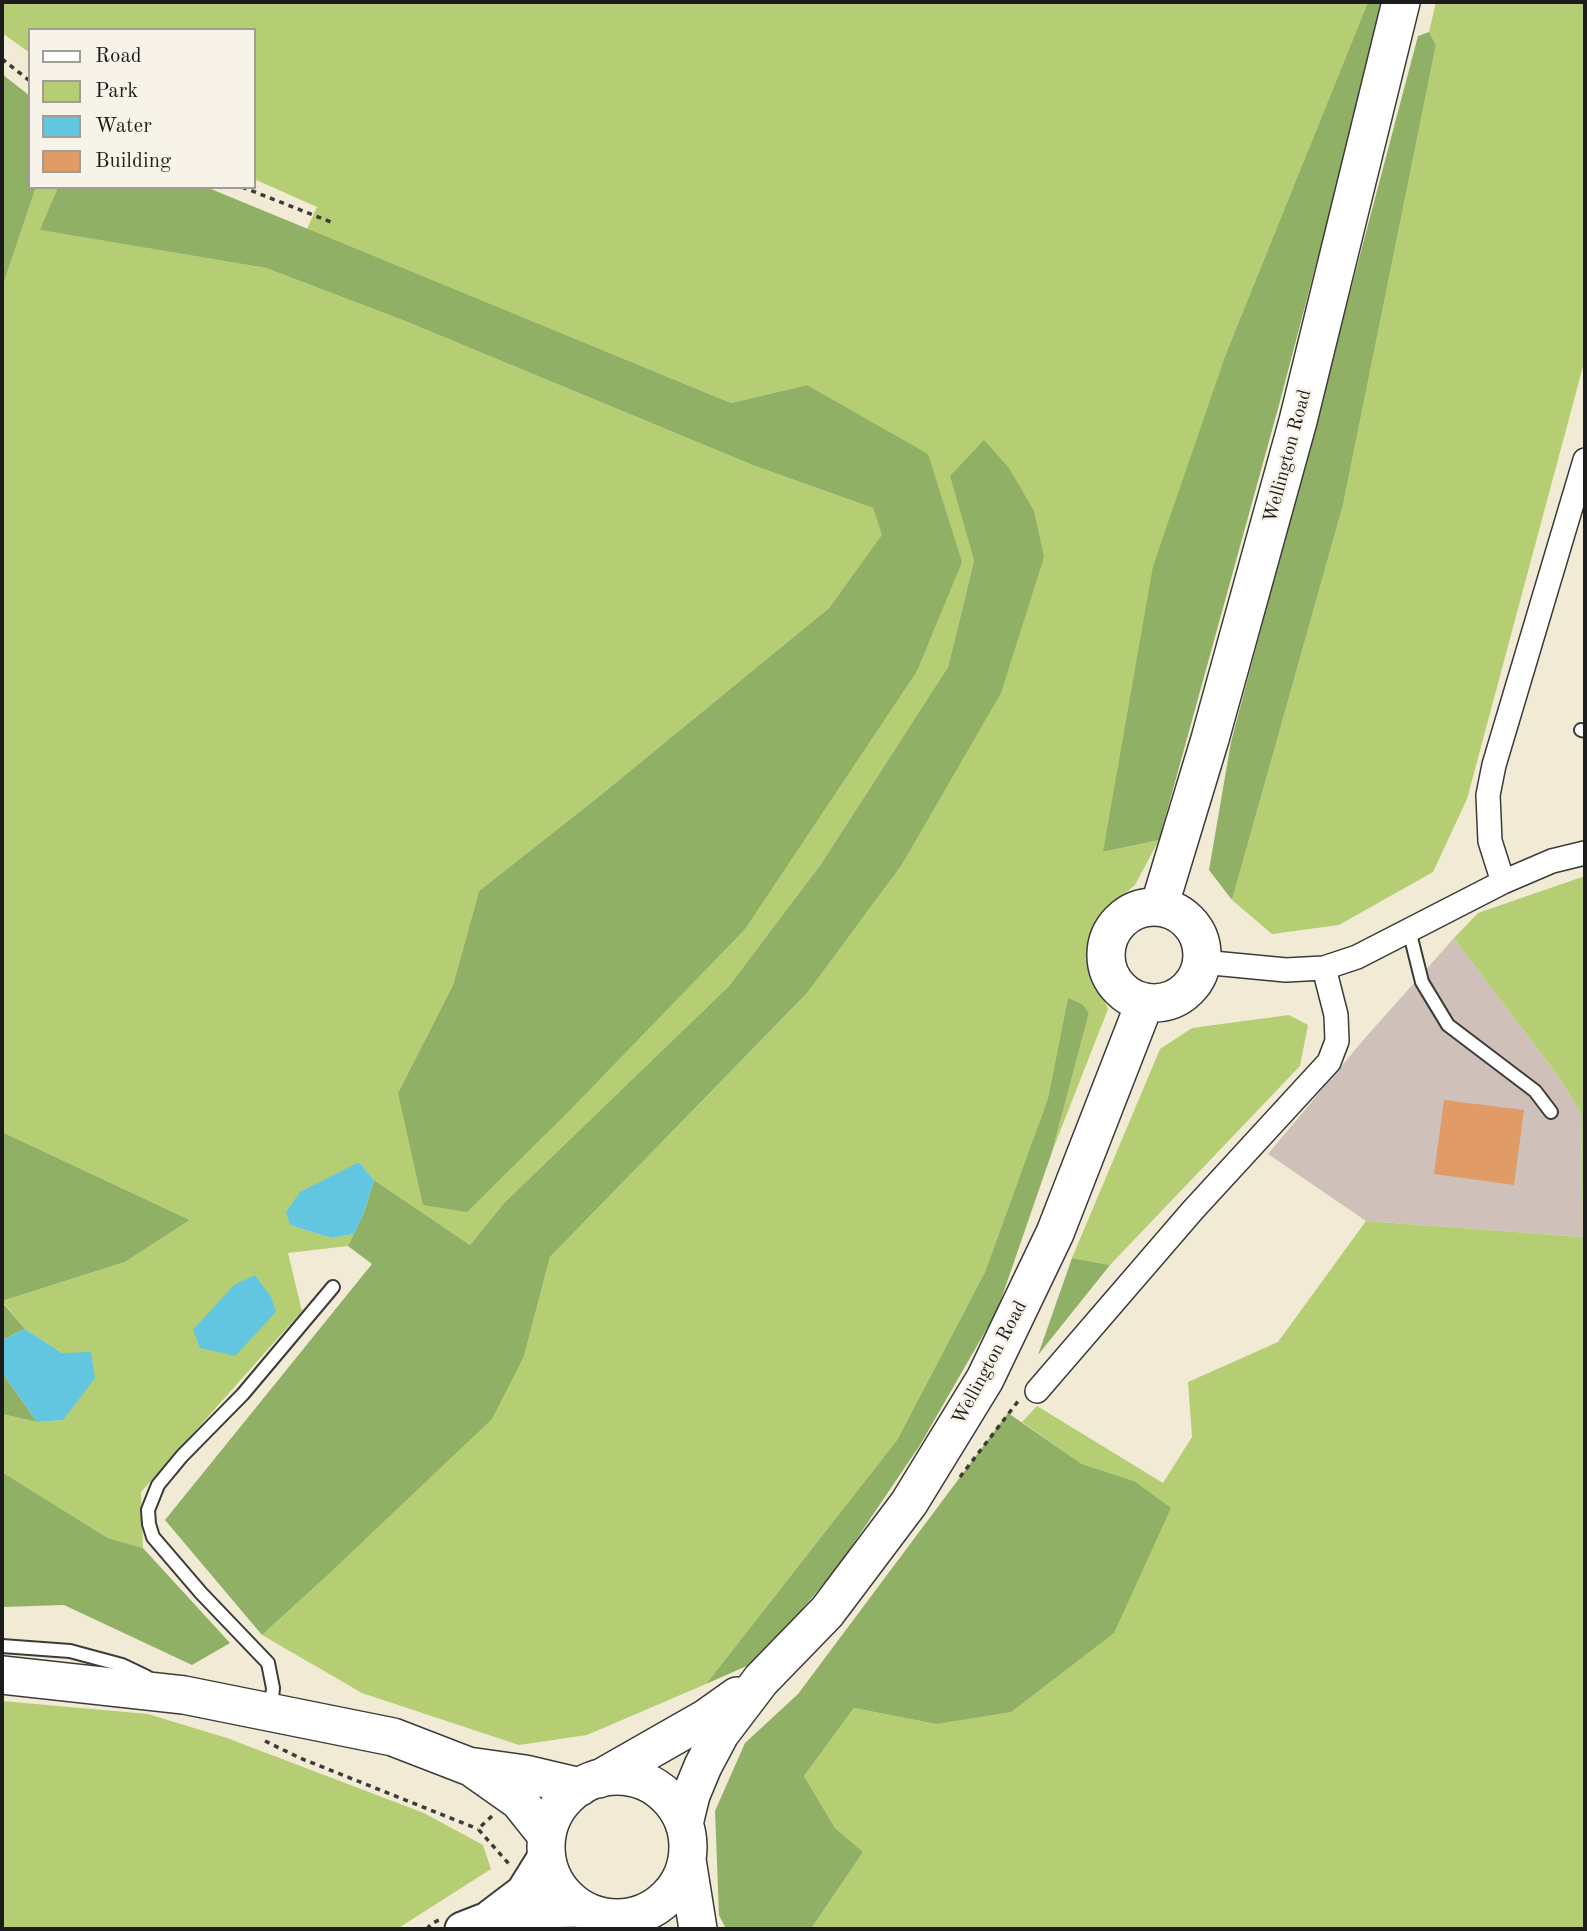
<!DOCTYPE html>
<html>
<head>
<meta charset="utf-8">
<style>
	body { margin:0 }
	#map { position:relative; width:1587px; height:1931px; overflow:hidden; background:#f1ebd5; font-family:"Old Standard TT",serif }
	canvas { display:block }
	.frame { position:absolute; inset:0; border:4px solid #1c1c1c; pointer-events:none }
	.legend { position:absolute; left:28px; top:28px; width:228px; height:161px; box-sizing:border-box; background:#f7f3e8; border:2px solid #9f9d96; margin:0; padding:9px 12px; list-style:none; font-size:21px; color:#1c1c1c }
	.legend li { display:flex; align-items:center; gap:14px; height:35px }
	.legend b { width:35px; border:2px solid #9f9d96 }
</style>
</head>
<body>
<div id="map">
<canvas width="1587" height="1931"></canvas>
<div class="frame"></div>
<ul class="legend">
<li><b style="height:9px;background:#fff"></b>Road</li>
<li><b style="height:19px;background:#b6ce73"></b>Park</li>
<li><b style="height:19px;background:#62c6e0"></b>Water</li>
<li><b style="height:19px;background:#e09b67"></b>Building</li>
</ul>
</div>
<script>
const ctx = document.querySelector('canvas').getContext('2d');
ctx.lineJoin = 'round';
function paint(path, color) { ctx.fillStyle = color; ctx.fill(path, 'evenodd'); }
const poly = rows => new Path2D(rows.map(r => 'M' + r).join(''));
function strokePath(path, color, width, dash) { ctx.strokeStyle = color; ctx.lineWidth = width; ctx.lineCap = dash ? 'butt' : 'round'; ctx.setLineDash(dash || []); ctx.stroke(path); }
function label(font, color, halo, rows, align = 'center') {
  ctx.font = font + ' "Old Standard TT",serif'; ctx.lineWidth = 5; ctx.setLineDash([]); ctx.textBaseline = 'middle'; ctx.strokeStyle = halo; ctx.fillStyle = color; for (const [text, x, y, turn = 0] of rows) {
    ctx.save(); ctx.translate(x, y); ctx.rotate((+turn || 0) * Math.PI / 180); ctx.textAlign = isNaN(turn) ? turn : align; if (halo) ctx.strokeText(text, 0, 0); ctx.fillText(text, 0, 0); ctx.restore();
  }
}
const industrial = poly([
	[1454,938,1558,1076,1581,1113,1583,1237,1366,1221,1268,1154,1365,1038]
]);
const green = poly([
	[2,2,1368,2,1227,351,1104,852,1159,840,1135,885,1103,912,1087,948,1097,985,1108,1009,1052,1152,1089,1013,1068,999,1048,1098,985,1272,897,1440,706,1684,587,1735,519,1745,362,1693,262,1635,319,1583,524,1356,550,1257,808,992,901,866,1044,557,950,475,974,561,948,667,821,864,729,986,504,1203,470,1245,374,1180,359,1162,290,1225,331,1238,354,1234,348,1246,288,1253,302,1311,141,1492,143,1548,108,1538,2,1472,2,1414,37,1422,63,1420,62,1353,25,1329,2,1301,125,1262,190,1220,2,1132,2,288,36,187,58,187,41,230,266,268,405,321,755,466,873,508,883,535,829,608,597,798,479,891,453,985,398,1093,962,562,807,385,731,403,307,229,317,207,254,179,254,30,30,30,30,53,2,33],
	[1436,2,1585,2,1585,359,1467,799,1433,872,1339,925,1272,934,1232,900,1343,505,1436,45,1429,32],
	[1585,876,1585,1929,811,1929,863,1852,835,1828,804,1776,854,1708,936,1724,1134,1481,1082,1464,1022,1422,1037,1406,1163,1483,1192,1437,1188,1382,1278,1342,1366,1221,1583,1237,1581,1113,1558,1076,1454,938,1478,913],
	[1289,1015,1308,1025,1300,1066,1110,1265,1072,1258,1160,1049,1192,1028],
	[2,1701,148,1714,227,1738,424,1813,483,1845,491,1869,397,1929,2,1929]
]);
const forest = poly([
	[1368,2,1385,2,1279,405,1159,840,1103,852,1153,566,1227,351],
	[1429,32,1436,45,1343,505,1232,900,1209,870,1231,742,1418,36],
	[2,74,30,96,30,187,36,187,2,288],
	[58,187,206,187,731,403,807,385,928,454,962,562,917,671,745,929,571,1109,467,1212,423,1205,398,1093,453,985,479,891,597,798,829,608,882,535,873,508,755,466,405,321,266,268,40,230],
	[984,440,1009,468,1034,511,1044,557,1001,693,901,866,808,992,550,1257,524,1356,492,1419,319,1583,262,1635,165,1520,372,1264,348,1246,363,1215,374,1180,470,1245,504,1203,729,986,821,864,948,667,974,561,950,476],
	[1068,998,1082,1004,1089,1013,1052,1152,997,1311,920,1445,839,1565,760,1660,706,1684,897,1440,985,1272,1048,1098],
	[2,1132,190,1220,125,1262,2,1301],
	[1072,1258,1110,1265,1038,1355],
	[2,1302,25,1329,2,1340],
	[2,1372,37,1422,2,1414],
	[1008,1413,1082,1464,1134,1481,1171,1508,1114,1633,1011,1712,936,1724,854,1708,804,1776,835,1828,863,1852,811,1929,726,1929,719,1915,715,1811,745,1743,798,1694],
	[2,1472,108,1538,143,1548,230,1643,192,1665,64,1605,2,1607]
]);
const water = poly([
	[359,1162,374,1180,363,1215,354,1234,331,1238,290,1225,286,1212,300,1192],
	[255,1275,271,1297,276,1312,235,1356,200,1348,193,1330,234,1285],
	[25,1329,62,1353,91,1352,95,1378,63,1420,37,1422,2,1372,2,1340]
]);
const building = poly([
	[1444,1100,1524,1110,1514,1185,1434,1174]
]);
const path = poly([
	[2,59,30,81],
	[242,187,331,222],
	[960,1477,1019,1400],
	[265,1741,300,1758,478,1829],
	[492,1816,478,1829,509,1864],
	[427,1929,431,1924,439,1920]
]);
const lane = poly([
	[1581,730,1585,731],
	[1409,930,1422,982,1448,1025,1535,1091,1551,1112],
	[2,1646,70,1651,122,1665,147,1677],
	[271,1708,273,1688,268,1663,201,1593,153,1537,149,1524,148,1510,158,1485,182,1456,243,1394,333,1287]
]);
const street = poly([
	[1503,882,1490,841,1488,795,1494,765,1585,460],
	[1202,962,1286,970,1324,968,1357,957,1503,882,1552,861,1585,853],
	[1037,1391,1193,1210,1329,1062,1337,1041,1336,1015,1324,968]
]);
const secondary = poly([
	[490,1917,523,1892,546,1855],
	[462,1929,485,1920,530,1911,583,1910]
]);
const primary = poly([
	[1159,907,1210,739,1298,421,1401,2],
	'1106 955a48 48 0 1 1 96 0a48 48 0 1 1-96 0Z',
	[2,1675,184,1695,393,1737,468,1766,525,1774,580,1787],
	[475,1770,519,1801,547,1836],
	'546 1847a71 71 0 1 1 142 0a71 71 0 1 1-142 0Z',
	[599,1779,706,1718,737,1696],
	[684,1824,691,1795,703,1766,720,1734,761,1680,827,1612,909,1503,985,1379,1055,1233,1145,1002],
	[687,1860,698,1929]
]);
const streetNames = [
	["Wellington Road",1288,456,-75],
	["Wellington Road",990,1363,-62]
];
paint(industrial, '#cfc1ba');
paint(green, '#b6ce73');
paint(forest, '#90b165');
paint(water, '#62c6e0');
paint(building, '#e09b67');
strokePath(lane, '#3c3b38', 16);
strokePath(street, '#3c3b38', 26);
strokePath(secondary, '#3c3b38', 37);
strokePath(primary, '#3c3b38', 40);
strokePath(path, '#3c3b38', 3.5, [5, 5]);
strokePath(lane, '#fff', 12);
strokePath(street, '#fff', 23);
strokePath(secondary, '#fff', 33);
strokePath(primary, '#fff', 37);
label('19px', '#1c1c1c', '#f7f3e8', streetNames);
</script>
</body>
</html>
